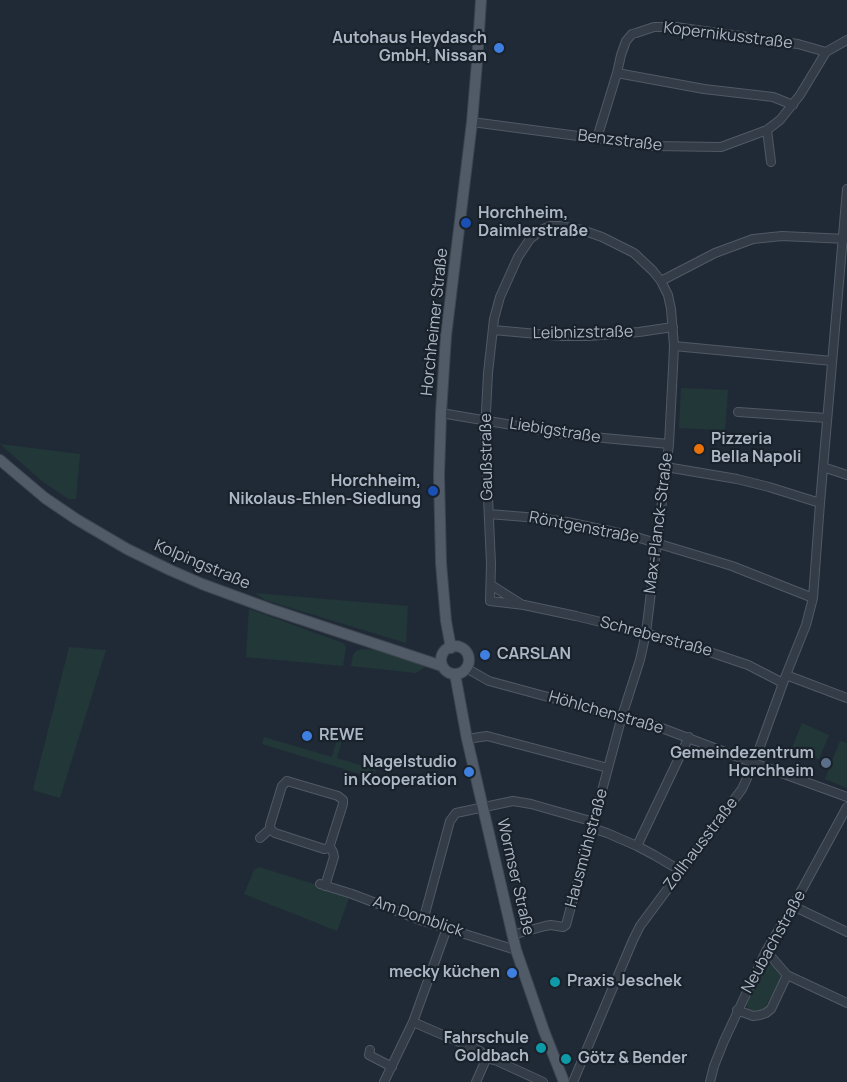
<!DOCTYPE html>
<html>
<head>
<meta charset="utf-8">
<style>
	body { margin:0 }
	canvas { display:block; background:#202a36 }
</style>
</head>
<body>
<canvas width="847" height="1082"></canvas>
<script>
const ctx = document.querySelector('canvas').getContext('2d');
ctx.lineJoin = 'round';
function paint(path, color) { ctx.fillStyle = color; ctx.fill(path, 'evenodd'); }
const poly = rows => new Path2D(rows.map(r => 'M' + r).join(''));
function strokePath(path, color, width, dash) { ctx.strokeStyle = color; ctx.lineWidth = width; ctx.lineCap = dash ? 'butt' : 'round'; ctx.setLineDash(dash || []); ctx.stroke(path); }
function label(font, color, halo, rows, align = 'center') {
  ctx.font = font + ' Manrope,sans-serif'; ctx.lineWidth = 4.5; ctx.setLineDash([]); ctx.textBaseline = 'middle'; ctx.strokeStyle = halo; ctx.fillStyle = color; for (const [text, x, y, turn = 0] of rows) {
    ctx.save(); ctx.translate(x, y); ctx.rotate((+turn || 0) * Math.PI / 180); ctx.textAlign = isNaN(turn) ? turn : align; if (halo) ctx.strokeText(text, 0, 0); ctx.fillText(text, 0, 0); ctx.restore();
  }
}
const green = poly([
	[681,388,728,390,725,430,679,428],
	[0,444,80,454,76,499,69,499,61,494,42,481],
	[255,593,408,606,406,643,265,600],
	[249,609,343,643,346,647,343,666,246,657],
	[69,647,106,650,60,798,33,790],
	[361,649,377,650,428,665,416,673,351,666,353,655,356,651],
	[802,723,829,735,819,759,792,748],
	[340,729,345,730,337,758,376,770,373,778,262,744,264,737,332,757],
	[840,741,847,743,847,788,825,779],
	[259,867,346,894,349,898,337,931,244,894,254,870],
	[769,965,775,967,779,971,781,976,763,1012,757,1014,749,1010,745,1003,763,967]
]);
const minor = poly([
	[617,73,704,89,773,97,793,105],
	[472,122,654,146,721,147,767,130,780,120,800,95,826,52,847,40],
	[767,130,771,162],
	[597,138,617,73,621,55,626,41,632,34,636,33,654,27,675,27,798,44,826,52],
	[661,281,715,253,753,239,782,236,847,239],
	[493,330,560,336,588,336,639,332,673,327],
	[674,346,832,361],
	[738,412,827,418],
	[441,413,571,435,669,444],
	[666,467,737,479,769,487,820,503],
	[823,467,847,475],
	[489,514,538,518,567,522,633,536,732,566,813,598],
	[491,585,521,604],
	[466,668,489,681,659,727,754,763,847,797],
	[786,675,847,698],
	[467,739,487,736,608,768],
	[287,781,338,796,343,800,343,804,329,848,324,849,275,833,271,830,270,825,282,786,287,781],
	[592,828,607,833,637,846,654,855,681,871],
	[260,838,270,829],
	[637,846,689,737],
	[320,884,352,894,423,921,516,950],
	[325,886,334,857,333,852,330,847],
	[793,906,847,932],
	[423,921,450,821,456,813,513,801,531,804,594,822],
	[512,935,545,926,551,925,563,927,566,925,622,716,640,660,646,633,669,444,673,368,674,346,671,309,668,295,661,281,653,271,634,253,602,237,582,230,560,226,550,226,543,229,530,239,518,257,500,297,494,319,488,373,485,431,491,564,490,601,524,605,576,616,646,633,686,644,748,665,783,683],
	[766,951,787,975,847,1003],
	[737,1010,753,1016,760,1015,766,1013,771,1009,787,975],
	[413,1022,480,1051,485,1058,495,1060,543,1082],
	[370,1050,369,1055,392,1067],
	[384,1082,413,1022,447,928],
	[476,1082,484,1064,485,1058],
	[573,1082,633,940,640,926,742,789,754,763,786,675,806,625,813,598,820,503,847,189],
	[710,1082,714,1066,724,1041,766,951,793,906,847,807]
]);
const major = poly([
	[0,460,45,498,76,519,127,549,170,570,202,584,270,609,442,666],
	'441 660a14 14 0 1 1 28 0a14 14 0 1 1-28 0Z',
	[451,648,446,621,441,563,439,475,441,413,446,336,472,122,477,62,481,0],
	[455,674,467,739,516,950,544,1031,564,1082]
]);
const markers = [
	[499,48,6,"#3f7fe0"],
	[466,223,6,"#1a4fb4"],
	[699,449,6,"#e8710a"],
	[433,491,6,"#1a4fb4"],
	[485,655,6,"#3f7fe0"],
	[307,736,6,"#3f7fe0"],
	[826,763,6,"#5c6f8a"],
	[469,772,6,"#3f7fe0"],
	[512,973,6,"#3f7fe0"],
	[555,982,6,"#0f9aa8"],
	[541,1048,6,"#0f9aa8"],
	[566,1059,6,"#0f9aa8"]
];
const streetNames = [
	["Kopernikusstraße",728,36,7],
	["Benzstraße",620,141,7],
	["Horchheimer Straße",435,322,-84],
	["Leibnizstraße",583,333,-1],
	["Liebigstraße",555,431,9],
	["Gaußstraße",487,457,-91],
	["Max-Planck-Straße",659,523,-83],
	["Röntgenstraße",584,528,11],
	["Kolpingstraße",202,565,23],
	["Schreberstraße",656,637,15],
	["Höhlchenstraße",606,713,16],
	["Zollhausstraße",701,844,-53],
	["Hausmühlstraße",587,848,-75],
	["Wormser Straße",515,877,77],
	["Am Domblick",418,917,19],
	["Neubachstraße",774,942,-61]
];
const poiNames = [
	["Autohaus Heydasch",487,39],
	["GmbH, Nissan",487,57],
	["Horchheim,",478,214,"left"],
	["Daimlerstraße",478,232,"left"],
	["Pizzeria",711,440,"left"],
	["Bella Napoli",711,458,"left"],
	["Horchheim,",421,482],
	["Nikolaus-Ehlen-Siedlung",421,500],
	["CARSLAN",497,655,"left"],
	["REWE",319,736,"left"],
	["Gemeindezentrum",814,754],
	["Horchheim",814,772],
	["Nagelstudio",457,763],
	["in Kooperation",457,781],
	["mecky küchen",500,973],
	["Praxis Jeschek",567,982,"left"],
	["Fahrschule",529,1039],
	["Goldbach",529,1057],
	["Götz & Bender",578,1059,"left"]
];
paint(green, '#223738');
strokePath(minor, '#505965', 10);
strokePath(major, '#3c4550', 12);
strokePath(minor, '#333c47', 8);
strokePath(major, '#515b67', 10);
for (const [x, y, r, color] of markers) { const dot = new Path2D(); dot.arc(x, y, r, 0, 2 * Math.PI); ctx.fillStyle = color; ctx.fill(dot); strokePath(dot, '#19212b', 2); }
label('16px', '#adb6c4', '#19212b', streetNames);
label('bold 16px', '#adb6c4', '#19212b', poiNames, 'right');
</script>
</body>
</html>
